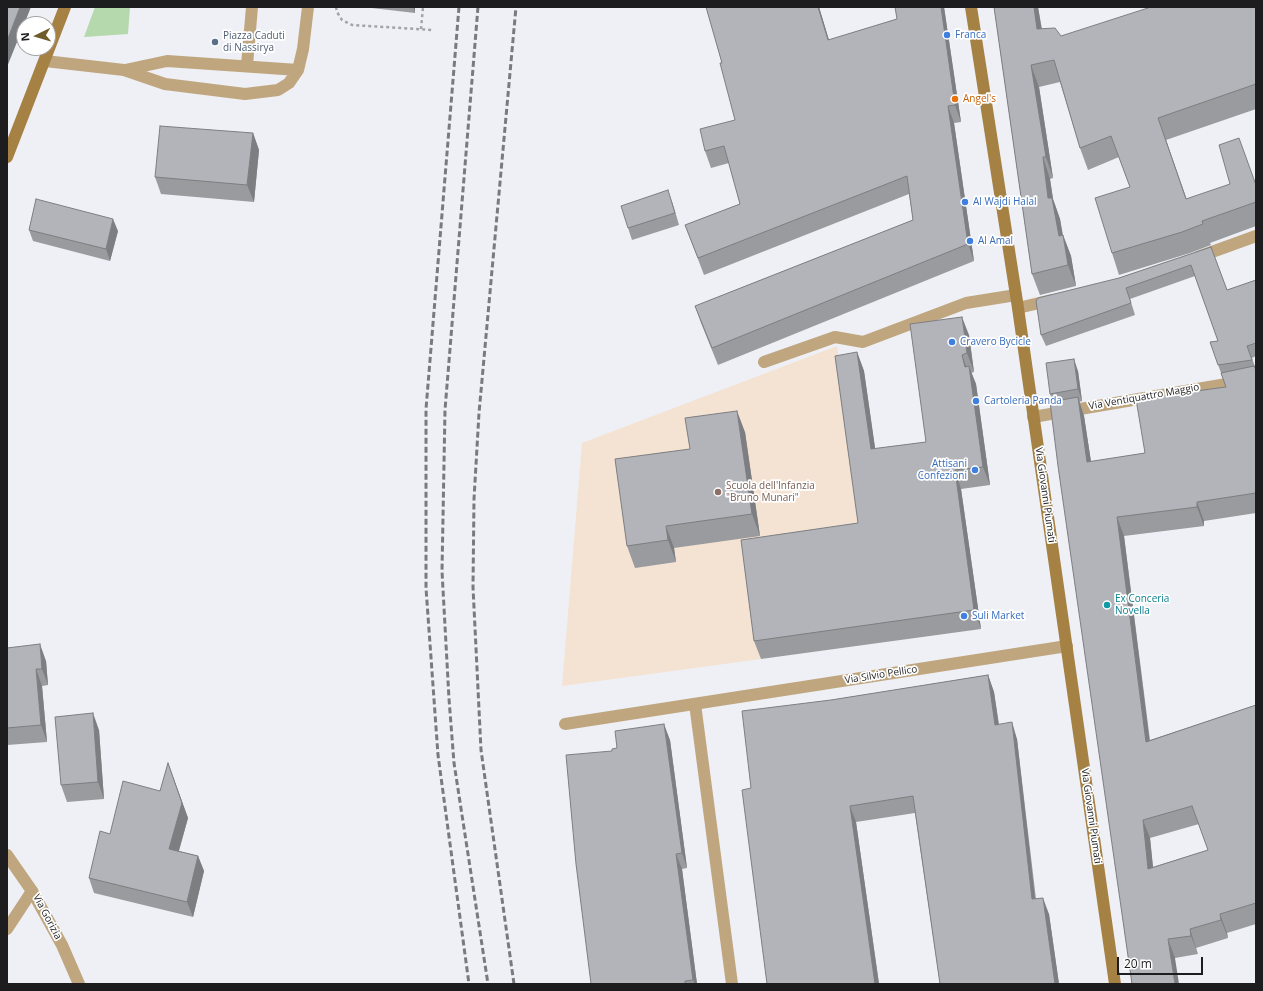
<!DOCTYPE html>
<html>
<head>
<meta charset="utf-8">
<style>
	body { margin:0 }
	#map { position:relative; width:1263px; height:991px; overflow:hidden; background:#eef0f5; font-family:"Open Sans",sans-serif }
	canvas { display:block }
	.frame { position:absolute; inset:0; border:8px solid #1d1d1f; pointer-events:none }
	.north { position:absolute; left:16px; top:16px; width:40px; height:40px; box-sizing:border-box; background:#fff; border:1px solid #a5a5a5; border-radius:50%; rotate:265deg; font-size:11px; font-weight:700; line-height:16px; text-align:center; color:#1d1d1f }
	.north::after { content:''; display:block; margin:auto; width:14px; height:18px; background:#705c2b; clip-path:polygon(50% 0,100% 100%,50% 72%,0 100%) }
	.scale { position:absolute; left:1117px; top:957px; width:86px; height:18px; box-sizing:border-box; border:2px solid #1d1d1f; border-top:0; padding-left:5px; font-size:12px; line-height:14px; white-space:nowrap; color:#1d1d1f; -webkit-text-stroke:3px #fff; paint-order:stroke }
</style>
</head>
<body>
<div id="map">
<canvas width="1263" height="991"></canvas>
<div class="frame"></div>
<div class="north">N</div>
<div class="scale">20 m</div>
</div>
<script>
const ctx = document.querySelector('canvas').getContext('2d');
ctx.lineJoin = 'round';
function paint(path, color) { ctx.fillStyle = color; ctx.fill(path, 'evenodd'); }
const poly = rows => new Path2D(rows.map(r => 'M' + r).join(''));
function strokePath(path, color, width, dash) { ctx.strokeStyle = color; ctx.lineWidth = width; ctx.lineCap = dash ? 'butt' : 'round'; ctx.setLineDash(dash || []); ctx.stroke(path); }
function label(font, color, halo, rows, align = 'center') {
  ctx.font = font + ' "Open Sans",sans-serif'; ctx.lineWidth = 3.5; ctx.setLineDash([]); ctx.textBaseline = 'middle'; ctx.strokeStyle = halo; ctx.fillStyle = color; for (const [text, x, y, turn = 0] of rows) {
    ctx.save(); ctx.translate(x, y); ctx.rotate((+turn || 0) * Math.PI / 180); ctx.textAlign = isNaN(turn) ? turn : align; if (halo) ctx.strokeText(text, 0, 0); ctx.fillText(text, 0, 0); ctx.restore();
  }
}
const education = poly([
	[837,346,866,542,753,605,761,659,562,686,582,443]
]);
const green = poly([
	[95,7,130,7,128,34,84,37]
]);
const path = poly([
	[336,7,337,12,342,20,352,25,433,30],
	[421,29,423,7]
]);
const lane = poly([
	[45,61,124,70,165,84,245,94,278,90,289,83,298,70,303,49,308,7],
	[247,65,252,7],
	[125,70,167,61,298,70],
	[764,362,835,337,863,342,966,303,1016,295],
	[7,929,32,891]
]);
const street = poly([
	[1198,257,1256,236],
	[1018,308,1052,300],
	[1033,417,1256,379],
	[695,704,732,984],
	[565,724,1067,646],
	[7,855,32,891,62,945,79,984]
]);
const secondary = poly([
	[971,7,1018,308,1115,984],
	[7,157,65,7]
]);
const rail = poly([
	[459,7,426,409,426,588,438,755,469,984],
	[478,7,445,410,442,571,449,699,454,763,488,984],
	[514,984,481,750,473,587,474,499,479,413,516,7]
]);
const wall = poly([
	[363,7,415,7,415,13],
	[706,7,819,7,829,40,897,19,944,7,961,122,954,123,974,261,718,365,701,323,695,306,913,220,909,194,704,275,685,225,740,204,729,163,711,168,705,151,735,120,722,63],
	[994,7,1038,7,1042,29,1061,36,1256,7,1256,109,1166,140,1186,199,1256,185,1256,226,1210,243,1211,245,1190,253,1119,275,1112,253,1130,187,1119,157,1088,170,1080,148,1060,82,1039,87,1053,178,1050,179,1053,199,1060,219,1063,235,1071,256,1076,286,1040,295,1032,274],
	[253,133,259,150,254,202,161,194,155,177],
	[672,202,679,225,632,240,628,228],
	[29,230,118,231,110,261,33,241],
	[1211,247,1227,290,1256,280,1256,356,1252,358,1256,370,1256,513,1204,521,1204,526,1124,536,1150,740,1256,705,1256,924,1227,933,1228,938,1196,948,1198,954,1175,958,1132,984,1053,401,1050,394,1078,371,1082,401,1079,402,1084,416,1091,462,1145,453,1226,387,1210,342,1218,341,1195,276,1130,299,1135,315,1046,346,1041,335,1119,278],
	[1199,824,1208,850,1153,867,1150,838],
	[969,335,974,372,971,373,976,384,990,485,961,489,981,629,761,659,754,641,858,523,857,352,864,371,875,449,926,442],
	[745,432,760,536,674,548,676,562,635,568,627,546,690,449],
	[7,648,46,661,48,685,42,686,47,742,7,745],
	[988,675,994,692,999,724,1017,739,1036,899,1049,914,1059,984,940,984,915,813,856,822,879,984,767,984,831,700],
	[99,730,104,799,67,802,61,785],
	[670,740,687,868,682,869,697,984,591,984],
	[168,763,188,818,179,851,198,856,204,871,193,917,94,893,89,878,160,791]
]);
const shadedWall = poly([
	[20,7,31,7,7,67,7,41],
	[413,7,415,7,415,13],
	[818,7,819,7,834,57,828,40],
	[941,7,944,7,961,122,955,105],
	[1034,7,1038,7,1045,51,1037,29],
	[1031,65,1039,87,1053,178,1046,157],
	[948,106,954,123,974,261,968,244],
	[1158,118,1166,140,1194,220,1186,199],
	[253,133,259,150,254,202,247,185],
	[1043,157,1050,179,1053,199,1060,219,1066,257,1059,236,1048,198],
	[668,190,672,202,679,225,675,213],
	[113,219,118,231,110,261,106,249],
	[1063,235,1071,256,1076,286,1068,265],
	[962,317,969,335,974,372,967,353],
	[857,352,864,371,878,468,871,449],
	[962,355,969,374,969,366,976,384,990,485,983,467,965,367],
	[1074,359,1078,371,1082,401,1078,389],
	[1078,397,1084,416,1094,481,1087,462],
	[737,411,745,432,760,536,752,514],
	[955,470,961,489,981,629,974,610],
	[1197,502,1204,521,1204,526,1197,507],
	[1117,517,1124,536,1152,761,1146,742],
	[666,526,674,548,676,562,668,540],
	[40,644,46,661,48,685,42,669],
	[36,669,42,686,47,742,41,725],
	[988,675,994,692,1001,741,995,725],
	[93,713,99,730,104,799,98,782],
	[1012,722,1017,739,1037,916,1032,899],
	[664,724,670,740,687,868,682,853],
	[168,763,188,818,175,864,169,849],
	[850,806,856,822,879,984,875,984],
	[1143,820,1150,838,1155,887,1148,869],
	[676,854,682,869,697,984,695,984,693,980],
	[198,856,204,871,193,917,187,902],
	[1043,898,1049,914,1059,984,1055,984],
	[1220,914,1227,933,1228,938,1221,920],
	[1190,929,1196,948,1198,954,1191,936],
	[1168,939,1175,958,1179,984,1175,984]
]);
const building = poly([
	[7,7,20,7,7,41,7,7],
	[706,7,818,7,828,40,897,19,895,7,941,7,955,105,948,106,968,244,712,348,695,306,913,220,907,176,698,258,685,225,740,204,724,146,705,151,700,129,735,120,720,63,722,63,706,7],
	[994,7,1034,7,1037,29,1055,28,1061,36,1151,7,1256,7,1256,84,1158,118,1186,199,1230,184,1219,145,1239,138,1256,185,1256,202,1202,221,1203,224,1182,232,1112,253,1095,198,1130,187,1111,136,1080,148,1054,60,1031,65,1046,157,1043,157,1048,198,1052,198,1059,236,1063,235,1068,265,1032,274,994,7],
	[160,126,253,133,247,185,155,177,160,126],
	[668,190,675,213,628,228,621,206,668,190],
	[36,199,113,219,106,249,29,230,36,199],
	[1211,247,1227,290,1256,280,1256,343,1247,346,1252,360,1218,365,1210,342,1218,341,1191,265,1126,288,1131,303,1041,335,1036,301,1038,298,1119,278,1211,247],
	[962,317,967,353,962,355,965,367,969,366,983,467,955,470,974,610,754,641,741,540,858,523,835,356,857,352,871,449,926,442,910,324,962,317],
	[1074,359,1078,389,1050,394,1046,363,1074,359],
	[1254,366,1256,370,1256,493,1197,502,1197,507,1117,517,1146,742,1256,705,1256,903,1220,914,1221,920,1190,929,1191,936,1168,939,1175,984,1132,984,1058,466,1050,402,1078,397,1087,462,1145,453,1136,399,1226,387,1221,373,1254,366],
	[1192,806,1208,850,1148,869,1143,820,1192,806],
	[737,411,752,514,666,526,668,540,627,546,615,459,690,449,685,418,737,411],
	[40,644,42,669,36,669,41,725,7,728,7,648,40,644],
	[988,675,995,725,1012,722,1032,899,1043,898,1055,984,940,984,913,796,850,806,875,984,767,984,742,790,751,788,742,711,831,700,988,675],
	[93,713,98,782,61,785,55,717,93,713],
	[664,724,682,853,676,854,693,980,685,981,685,984,591,984,576,864,566,755,612,751,612,749,617,748,615,731,664,724],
	[168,763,182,803,169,849,198,856,187,902,89,878,100,831,110,834,123,781,160,791,168,763]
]);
const markers = [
	[947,35,4,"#3f7fe0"],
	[215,42,4,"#5c6f8a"],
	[955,99,4,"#e8710a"],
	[965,202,4,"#3f7fe0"],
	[970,241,4,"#3f7fe0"],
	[952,342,4,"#3f7fe0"],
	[976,401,4,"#3f7fe0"],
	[975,470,4,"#3f7fe0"],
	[718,492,4,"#8d6e63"],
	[1107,605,4,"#0f9aa8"],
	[964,616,4,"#3f7fe0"]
];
const shopNames = [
	["Franca",955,35],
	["Al Wajdi Halal",973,202],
	["Al Amal",978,241],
	["Cravero Bycicle",960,342],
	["Cartoleria Panda",984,401],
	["Attisani",967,464,"right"],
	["Confezioni",967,476,"right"],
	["Suli Market",972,616]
];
const serviceNames = [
	["Piazza Caduti",223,36],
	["di Nassirya",223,48]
];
const foodNames = [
	["Angel's",963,99]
];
const streetNames = [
	["Via Ventiquattro Maggio",1144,397,-10],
	["Via Giovanni Piumati",1045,495,82],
	["Via Silvio Pellico",881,675,-9],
	["Via Giovanni Piumati",1091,816,82],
	["Via Gorizia",47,917,62]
];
const educationNames = [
	["Scuola dell'Infanzia",726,486],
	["\"Bruno Munari\"",726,498]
];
const cultureNames = [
	["Ex Conceria",1115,599],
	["Novella",1115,611]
];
paint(education, '#f4e3d2');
paint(green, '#b5d8ac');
strokePath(path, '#a3a4a8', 2.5, [3, 3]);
strokePath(lane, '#bfa67f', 12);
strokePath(street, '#bfa67f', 12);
strokePath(secondary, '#a58144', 12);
strokePath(rail, '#797a7d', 3, [6, 3]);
paint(wall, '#999b9f');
paint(shadedWall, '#7d7e82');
paint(building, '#b2b4b9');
strokePath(building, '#7d7e82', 1);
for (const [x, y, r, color] of markers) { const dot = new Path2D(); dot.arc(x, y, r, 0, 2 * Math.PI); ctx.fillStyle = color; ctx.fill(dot); strokePath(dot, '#fff', 1.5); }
label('10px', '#366cbe', '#fff', shopNames, 'left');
label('10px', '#4e5e75', '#fff', serviceNames, 'left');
label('10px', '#c56008', '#fff', foodNames, 'left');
label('10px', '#1d1d1f', '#fff', streetNames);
label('10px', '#785e54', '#fff', educationNames, 'left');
label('10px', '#0d838f', '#fff', cultureNames, 'left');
</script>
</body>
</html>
